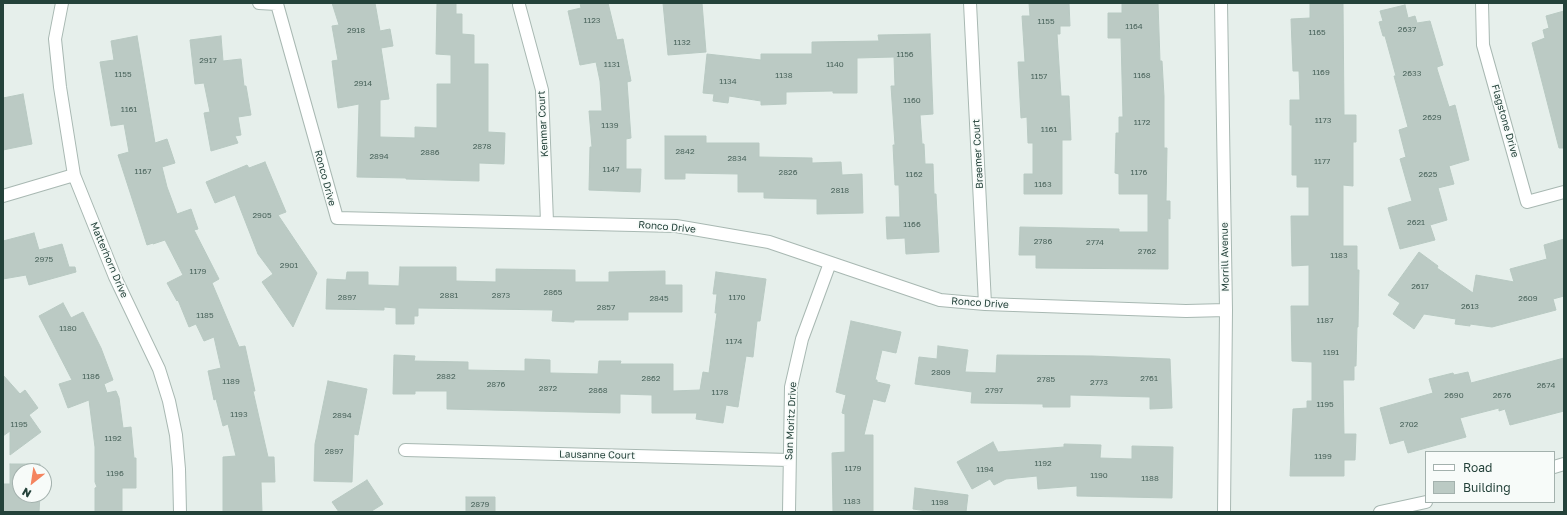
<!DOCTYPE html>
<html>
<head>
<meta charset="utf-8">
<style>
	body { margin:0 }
	#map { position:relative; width:1567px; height:515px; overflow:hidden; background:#e6efeb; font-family:"Golos Text",sans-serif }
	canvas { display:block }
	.frame { position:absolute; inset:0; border:4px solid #24423a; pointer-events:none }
	.legend { position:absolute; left:1425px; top:451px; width:130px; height:52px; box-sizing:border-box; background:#f7fbf9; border:1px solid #a3b1ad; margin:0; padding:5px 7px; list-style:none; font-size:12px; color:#24423a }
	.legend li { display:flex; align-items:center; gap:8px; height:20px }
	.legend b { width:20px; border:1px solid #a3b1ad }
	.north { position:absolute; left:12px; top:463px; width:40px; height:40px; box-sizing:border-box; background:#f7fbf9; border:1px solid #a3b1ad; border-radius:50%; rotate:210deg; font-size:11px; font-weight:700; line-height:16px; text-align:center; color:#24423a }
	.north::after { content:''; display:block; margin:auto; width:14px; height:18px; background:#f4845f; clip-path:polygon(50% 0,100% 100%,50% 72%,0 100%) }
</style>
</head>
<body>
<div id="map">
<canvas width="1567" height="515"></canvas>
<div class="frame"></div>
<ul class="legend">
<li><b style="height:5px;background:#fff"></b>Road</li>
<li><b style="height:11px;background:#bbcac4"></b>Building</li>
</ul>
<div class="north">N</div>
</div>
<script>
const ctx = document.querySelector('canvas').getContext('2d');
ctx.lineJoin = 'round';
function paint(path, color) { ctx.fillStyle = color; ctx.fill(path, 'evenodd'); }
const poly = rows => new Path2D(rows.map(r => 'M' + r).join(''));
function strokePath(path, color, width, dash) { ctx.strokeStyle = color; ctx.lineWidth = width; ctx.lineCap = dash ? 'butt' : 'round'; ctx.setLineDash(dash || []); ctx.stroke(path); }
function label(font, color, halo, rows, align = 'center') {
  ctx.font = font + ' "Golos Text",sans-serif'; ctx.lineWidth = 3.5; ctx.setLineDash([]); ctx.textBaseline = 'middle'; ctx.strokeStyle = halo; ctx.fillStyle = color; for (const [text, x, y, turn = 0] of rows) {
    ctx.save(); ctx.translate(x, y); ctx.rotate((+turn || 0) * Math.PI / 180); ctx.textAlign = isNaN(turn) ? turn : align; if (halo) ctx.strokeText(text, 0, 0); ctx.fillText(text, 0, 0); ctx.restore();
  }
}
const building = poly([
	[332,3,375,3,380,31,390,29,393,46,381,48,389,99,380,100,380,137,415,138,415,127,437,128,437,84,451,84,451,55,436,54,437,3,456,3,456,14,462,14,462,34,474,35,474,64,488,64,488,132,505,133,504,164,479,163,479,181,406,179,406,178,357,177,359,104,338,108,332,61,338,60,332,26,339,25,332,3],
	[580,3,608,3,617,40,623,39,631,81,627,82,631,138,626,139,626,169,641,169,640,192,589,190,590,147,592,147,589,111,602,111,600,81,596,62,580,65,568,11,581,8,580,3],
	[663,3,702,3,706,52,668,55,663,3],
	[1029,3,1069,3,1070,26,1060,26,1060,34,1057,34,1061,96,1069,96,1071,140,1062,140,1062,194,1024,194,1024,174,1033,174,1033,143,1028,143,1027,117,1021,118,1018,62,1025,62,1022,16,1030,16,1029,3],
	[1122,3,1158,3,1160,61,1162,61,1164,96,1164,148,1167,148,1166,201,1170,201,1170,219,1168,218,1168,269,1036,268,1036,255,1019,255,1020,227,1119,229,1119,232,1148,232,1148,194,1119,194,1119,174,1115,173,1116,133,1119,133,1119,117,1123,117,1121,38,1108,38,1108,13,1122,13,1122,3],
	[1310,3,1343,3,1344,115,1356,115,1356,142,1353,142,1353,186,1343,185,1343,246,1357,246,1357,270,1359,270,1358,327,1357,327,1356,366,1354,366,1354,380,1343,380,1344,434,1356,434,1355,460,1344,460,1344,476,1290,476,1293,409,1307,408,1307,401,1312,401,1312,362,1292,361,1291,306,1309,306,1309,265,1292,266,1291,216,1309,216,1309,187,1297,187,1297,175,1292,175,1292,125,1290,125,1290,100,1300,100,1299,71,1293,71,1291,19,1310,18,1310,3],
	[1405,5,1408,18,1415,16,1417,23,1430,21,1443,65,1437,67,1437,69,1449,107,1455,105,1469,160,1449,166,1454,184,1438,188,1447,220,1430,225,1435,240,1400,249,1388,208,1412,201,1400,159,1406,157,1399,130,1408,127,1394,76,1396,76,1385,36,1383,36,1379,22,1383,21,1380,11,1405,5],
	[1564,11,1564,148,1559,148,1532,43,1545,38,1543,30,1549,28,1546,16,1564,11],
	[930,34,933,114,920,115,922,144,924,144,925,164,933,164,934,194,936,194,939,252,906,254,905,238,887,239,886,217,900,217,899,185,895,185,893,145,895,145,891,86,895,86,894,57,857,58,857,93,833,93,833,91,786,92,786,104,761,105,761,101,729,96,728,103,713,101,714,94,703,93,707,54,761,60,761,54,812,54,812,42,879,41,878,35,930,34],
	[137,36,155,143,167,139,175,163,162,167,167,187,177,214,191,209,198,229,194,230,219,279,212,283,239,347,245,346,255,391,253,391,268,457,274,457,275,482,261,482,262,512,223,512,223,457,236,456,228,424,223,426,216,399,214,400,208,371,221,368,214,337,204,341,196,324,189,327,178,300,177,301,167,283,183,275,165,240,153,244,153,243,147,245,118,155,129,152,124,124,111,126,100,62,114,60,111,41,137,36],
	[221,36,223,61,241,59,244,86,246,86,251,115,238,117,241,135,235,136,238,143,211,151,204,113,210,112,204,83,195,84,190,40,221,36],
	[23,94,32,144,3,150,3,98,23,94],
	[665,136,706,136,706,143,759,143,759,157,812,158,812,163,841,162,842,175,862,174,863,213,817,214,817,199,764,198,764,192,738,192,738,174,685,173,685,179,665,179,665,136],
	[265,162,286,212,278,215,317,273,293,327,262,282,273,274,258,254,235,195,215,203,206,182,247,165,249,168,265,162],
	[34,233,39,250,62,244,69,267,75,267,76,272,29,285,26,275,3,279,3,241,34,233],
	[1564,239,1564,296,1553,299,1556,310,1492,327,1470,324,1470,326,1455,324,1456,319,1424,314,1414,329,1393,314,1400,303,1388,295,1419,252,1438,266,1437,268,1473,293,1476,275,1514,282,1510,269,1547,259,1544,245,1564,239],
	[400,267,456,267,456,281,496,282,496,269,575,270,575,282,609,282,609,272,665,271,665,285,682,285,682,312,628,312,628,320,574,320,574,322,552,321,553,310,418,308,418,316,414,316,414,324,396,324,396,308,384,307,384,310,326,309,327,279,346,280,347,272,368,272,368,285,399,286,400,267],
	[716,272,766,279,760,321,757,321,753,357,746,356,738,407,726,405,723,423,696,419,697,413,652,413,652,395,620,394,620,413,447,409,447,391,415,391,415,394,393,394,394,355,415,356,414,361,468,362,468,370,525,371,525,359,550,360,550,373,598,374,599,361,621,361,620,364,673,364,673,391,700,390,703,372,709,373,717,313,715,313,717,294,713,294,716,272],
	[63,303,71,318,83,312,101,348,113,380,104,384,107,393,116,391,119,398,123,428,131,427,134,458,136,458,136,488,122,488,122,512,95,512,95,488,97,487,95,482,95,447,89,400,68,408,59,384,72,380,39,316,63,303],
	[851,321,901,332,896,353,882,350,875,380,877,380,877,382,890,385,885,402,873,399,864,435,873,435,873,512,833,512,832,453,845,452,845,414,842,413,846,395,836,392,851,321],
	[938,346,968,350,965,372,996,373,997,355,1093,356,1170,359,1172,408,1150,409,1150,397,1070,395,1070,407,1043,407,1043,404,971,403,972,392,915,384,919,357,937,359,938,346],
	[1564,358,1564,411,1510,425,1505,409,1499,411,1499,408,1460,418,1466,437,1408,453,1404,440,1390,444,1380,408,1433,393,1429,379,1453,373,1454,375,1468,372,1471,383,1564,358],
	[3,375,20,394,25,390,38,408,29,415,41,432,10,455,10,431,3,436,3,375],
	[328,381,367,389,358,435,354,434,352,482,314,481,315,444,328,381],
	[993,442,998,452,1064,447,1064,444,1101,445,1100,458,1132,459,1132,446,1173,447,1172,498,1077,496,1077,486,1038,489,1037,476,1006,479,994,485,990,479,972,489,957,462,993,442],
	[10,464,40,464,40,471,20,471,20,495,40,495,39,512,3,512,3,484,10,484,10,464],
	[367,480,383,504,370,512,339,512,332,502,367,480],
	[915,488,968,495,966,512,934,512,913,509,915,488],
	[466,497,495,497,495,512,466,512,466,497]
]);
const minor = poly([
	[62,3,55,39,60,87,74,175,115,277,159,369,169,401,176,435,179,469,180,512],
	[259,3,277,4,337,218,676,226,769,242,940,300,985,304,1186,311,1226,310],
	[970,3,985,304],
	[1221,3,1226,310,1224,512],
	[1482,3,1483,45,1527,202,1564,192],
	[519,5,542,90,547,222],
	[3,196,74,175],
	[405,450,789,460],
	[1554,467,1564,464],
	[789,512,791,387,802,339,830,263],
	[1380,512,1426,502]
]);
const numberNames = [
	["1123",592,20],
	["1155",1046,21],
	["1164",1134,26],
	["2637",1407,29],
	["2918",356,30],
	["1165",1317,32],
	["1132",682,42],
	["1156",905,54],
	["2917",208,60],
	["1131",612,64],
	["1140",835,64],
	["1169",1321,72],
	["2633",1412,73],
	["1155",123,74],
	["1138",784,75],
	["1168",1142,75],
	["1157",1039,76],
	["1134",728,81],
	["2914",363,83],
	["1160",912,100],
	["1161",129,109],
	["2629",1432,117],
	["1173",1323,120],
	["1172",1142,122],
	["1139",610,125],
	["1161",1049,129],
	["2878",482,146],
	["2842",685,151],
	["2886",430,152],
	["2894",379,156],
	["2834",737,158],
	["1177",1322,161],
	["1147",611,169],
	["1167",143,171],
	["2826",788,172],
	["1176",1139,172],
	["1162",914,174],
	["2625",1428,174],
	["1163",1043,184],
	["2818",840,190],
	["2905",262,215],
	["2621",1416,222],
	["1166",912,224],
	["2786",1043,241],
	["2774",1095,242],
	["2762",1147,251],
	["1183",1339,255],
	["2975",44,259],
	["2901",289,265],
	["1179",198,271],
	["2617",1420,286],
	["2865",553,292],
	["2881",449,295],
	["2873",501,295],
	["2897",347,297],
	["1170",737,297],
	["2845",659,298],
	["2609",1528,298],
	["2613",1470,306],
	["2857",606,307],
	["1185",205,315],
	["1187",1325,320],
	["1180",68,328],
	["1174",734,341],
	["1191",1331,352],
	["2809",941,372],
	["1186",91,376],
	["2882",446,376],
	["2862",651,378],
	["2761",1149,378],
	["2785",1046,379],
	["1189",231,381],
	["2773",1099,382],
	["2876",496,384],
	["2674",1546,385],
	["2872",548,388],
	["2868",598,390],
	["2797",994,390],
	["1178",720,392],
	["2690",1454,395],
	["2676",1502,395],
	["1195",1325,404],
	["1193",239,414],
	["2894",342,415],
	["1195",19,424],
	["2702",1409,424],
	["1192",113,438],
	["2897",334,451],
	["1199",1323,456],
	["1192",1043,463],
	["1179",853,468],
	["1194",985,469],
	["1196",115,473],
	["1190",1099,475],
	["1188",1150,478],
	["1183",852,501],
	["1198",940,502],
	["2879",480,504]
];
const streetNames = [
	["Flagstone Drive",1505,121,74],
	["Kenmar Court",543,124,-93],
	["Braemer Court",978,154,-93],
	["Ronco Drive",325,178,75],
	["Ronco Drive",667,227,5],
	["Morrill Avenue",1225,257,-91],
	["Matterhorn Drive",109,260,67],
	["Ronco Drive",980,303,4],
	["San Moritz Drive",791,421,-87],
	["Lausanne Court",597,455,1]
];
paint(building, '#bbcac4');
strokePath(building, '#b8c9c2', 1);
strokePath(minor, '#a8b8b2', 14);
strokePath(minor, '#fff', 12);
label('8px', '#4a645c', null, numberNames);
label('10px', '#24423a', '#f7fbf9', streetNames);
</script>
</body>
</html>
